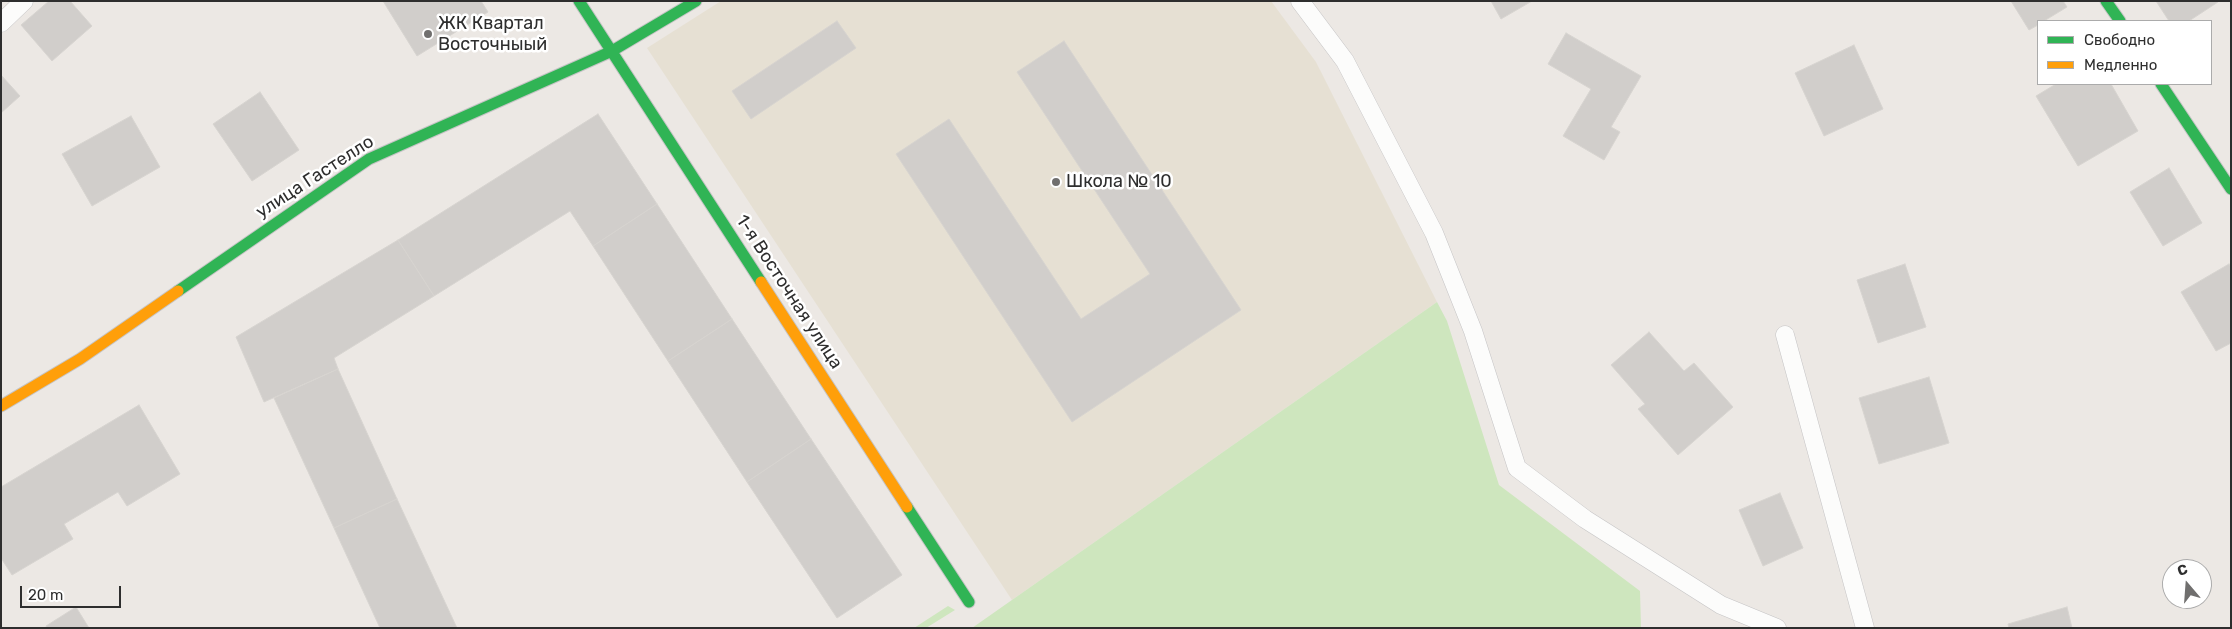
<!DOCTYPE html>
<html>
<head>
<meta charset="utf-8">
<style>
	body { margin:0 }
	#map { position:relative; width:2232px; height:629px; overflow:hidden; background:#ece8e4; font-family:Rubik,sans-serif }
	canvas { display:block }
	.frame { position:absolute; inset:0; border:2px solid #2e2e2e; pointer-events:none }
	.legend { position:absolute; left:2037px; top:20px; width:175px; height:65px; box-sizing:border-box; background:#fff; border:1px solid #ababab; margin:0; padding:6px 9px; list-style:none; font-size:15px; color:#2e2e2e }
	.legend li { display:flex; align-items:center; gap:10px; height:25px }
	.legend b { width:25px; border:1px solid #ababab }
	.north { position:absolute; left:2162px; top:559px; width:50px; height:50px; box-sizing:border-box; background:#fff; border:1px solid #ababab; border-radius:50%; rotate:342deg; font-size:14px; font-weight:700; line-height:20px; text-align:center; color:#2e2e2e }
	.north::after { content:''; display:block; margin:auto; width:18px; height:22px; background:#706f6e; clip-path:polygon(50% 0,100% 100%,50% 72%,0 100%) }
	.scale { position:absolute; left:20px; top:586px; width:101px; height:22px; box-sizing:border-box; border:2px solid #2e2e2e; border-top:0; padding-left:6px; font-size:15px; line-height:18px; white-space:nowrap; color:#2e2e2e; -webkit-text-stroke:4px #fff; paint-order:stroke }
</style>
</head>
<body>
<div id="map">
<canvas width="2232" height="629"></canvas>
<div class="frame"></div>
<ul class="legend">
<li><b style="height:6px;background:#30b455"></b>Свободно</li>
<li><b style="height:6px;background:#ff9f0a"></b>Медленно</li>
</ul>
<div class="north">С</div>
<div class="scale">20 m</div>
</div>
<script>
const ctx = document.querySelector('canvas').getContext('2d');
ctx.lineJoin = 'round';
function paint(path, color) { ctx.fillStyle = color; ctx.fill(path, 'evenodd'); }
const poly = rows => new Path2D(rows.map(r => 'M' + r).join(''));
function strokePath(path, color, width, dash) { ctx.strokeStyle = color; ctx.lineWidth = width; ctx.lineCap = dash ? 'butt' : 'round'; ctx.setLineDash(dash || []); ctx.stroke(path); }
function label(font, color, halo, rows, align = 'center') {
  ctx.font = font + ' Rubik,sans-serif'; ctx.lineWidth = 5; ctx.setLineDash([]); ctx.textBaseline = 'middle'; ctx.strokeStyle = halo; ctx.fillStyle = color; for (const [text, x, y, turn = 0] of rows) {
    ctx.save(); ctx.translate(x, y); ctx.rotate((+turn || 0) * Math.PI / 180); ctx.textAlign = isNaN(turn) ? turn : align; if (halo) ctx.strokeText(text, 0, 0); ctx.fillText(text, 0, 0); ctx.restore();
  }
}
const education = poly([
	[721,1,1271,1,1316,62,1437,302,1012,600,647,48]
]);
const green = poly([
	[1437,302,1447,321,1499,485,1640,591,1641,628,972,628],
	[948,606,955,610,926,628,914,628]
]);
const building = poly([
	[49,1,70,1,92,26,52,61,21,25,49,1],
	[383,1,481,1,488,12,417,56,383,1],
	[1491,1,1532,1,1501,19,1491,1],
	[2011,1,2063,1,2067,7,2044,21,2038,21,2038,25,2029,30,2011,1],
	[2156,1,2218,1,2218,2,2189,21,2169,21,2156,1],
	[837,21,856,48,751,119,732,91,837,21],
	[1566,33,1641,76,1611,127,1620,132,1604,160,1563,136,1591,89,1548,64,1566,33],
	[1064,41,1241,310,1072,422,896,154,949,119,1081,319,1150,274,1017,72,1064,41],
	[1854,45,1883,109,1824,136,1795,73,1854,45],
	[1,75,20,96,1,113,1,75],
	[2056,84,2111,84,2138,131,2078,166,2036,96,2056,84],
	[260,92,299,150,252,181,213,124,260,92],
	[598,114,657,204,593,246,570,211,434,296,398,240,598,114],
	[131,116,160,167,92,206,62,154,131,116],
	[2169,168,2202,223,2163,246,2130,192,2169,168],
	[657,204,732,319,668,361,593,246,657,204],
	[398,240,434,296,334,358,338,369,264,402,236,337,398,240],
	[1905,264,1926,327,1878,343,1857,280,1905,264],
	[2229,264,2231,267,2231,343,2216,351,2181,292,2229,264],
	[732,319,811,439,747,482,668,361,732,319],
	[1649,332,1684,371,1694,363,1733,407,1678,455,1638,409,1645,404,1611,365,1649,332],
	[338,369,397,499,334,528,274,398,338,369],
	[1929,377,1949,443,1879,464,1859,398,1929,377],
	[139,405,180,474,127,506,118,492,64,524,73,539,12,575,1,558,1,487,139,405],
	[811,439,902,575,837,618,747,482,811,439],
	[1780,493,1803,548,1763,566,1739,510,1780,493],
	[397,499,457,628,380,628,334,528,397,499],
	[76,607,89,628,47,628,46,626,76,607],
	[2067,607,2072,628,2009,628,2008,624,2067,607]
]);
const lane = poly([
	[1300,1,1345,61,1434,233,1473,331,1517,468,1585,519,1721,605,1777,628],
	[1,23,24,1],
	[1785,335,1865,628]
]);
const fast = poly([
	[579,1,761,282],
	[2106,1,2120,21],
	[2161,84,2231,189],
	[178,291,369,159,612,51,696,1],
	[907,507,969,602]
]);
const slow = poly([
	[761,282,907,507],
	[1,406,80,359,178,291]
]);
const markers = [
	[428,34,5,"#706f6e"],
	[1056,182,5,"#706f6e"]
];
const poiNames = [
	["ЖК Квартал",438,24],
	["Восточныый",438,45],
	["Школа № 10",1066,182]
];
const streetNames = [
	["улица Гастелло",315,177,-33],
	["1-я Восточная улица",789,292,57]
];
paint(education, '#e6e0d3');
paint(green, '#cee6be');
paint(building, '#d1cecb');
strokePath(building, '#d7d4d0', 1);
strokePath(lane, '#c5c4c5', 19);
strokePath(fast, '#c5c4c5', 13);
strokePath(slow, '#c5c4c5', 13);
strokePath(lane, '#fcfcfb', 18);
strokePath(fast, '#30b455', 11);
strokePath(slow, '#ff9f0a', 11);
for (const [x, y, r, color] of markers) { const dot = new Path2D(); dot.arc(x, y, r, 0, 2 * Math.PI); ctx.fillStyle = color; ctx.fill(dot); strokePath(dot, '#fff', 2); }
label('18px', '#2e2e2e', '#fff', poiNames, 'left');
label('18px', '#2e2e2e', '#fff', streetNames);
</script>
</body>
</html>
